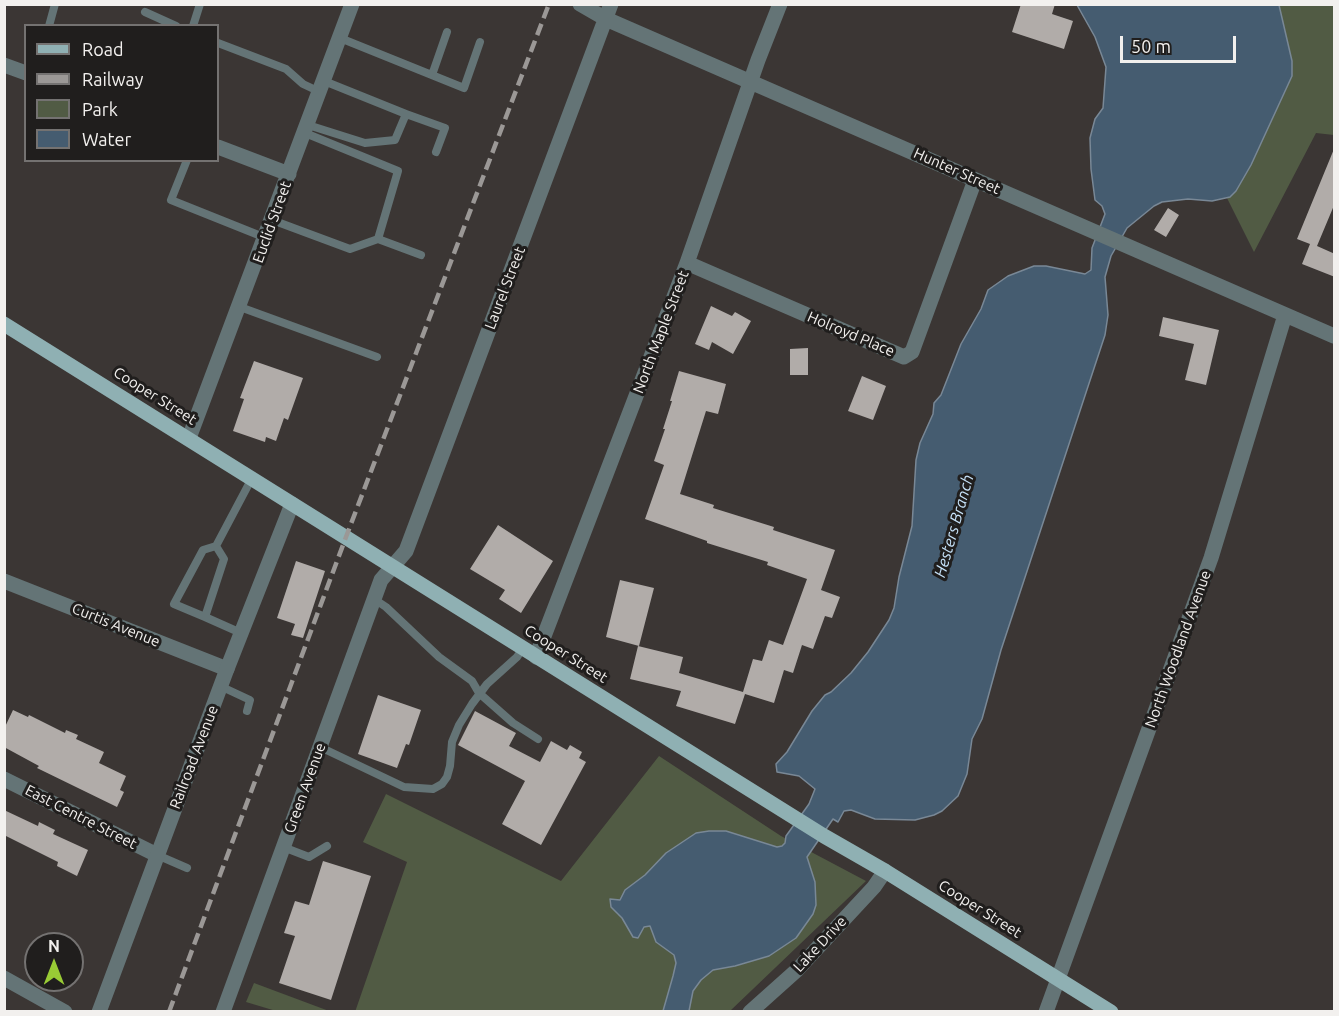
<!DOCTYPE html>
<html>
<head>
<meta charset="utf-8">
<style>
	body { margin:0 }
	#map { position:relative; width:1339px; height:1016px; overflow:hidden; background:#3b3634; font-family:Ubuntu,sans-serif }
	canvas { display:block }
	.frame { position:absolute; inset:0; border:6px solid #f2f0ee; pointer-events:none }
	.legend { position:absolute; left:24px; top:24px; width:195px; height:138px; box-sizing:border-box; background:#201e1d; border:2px solid #747271; margin:0; padding:8px 10px; list-style:none; font-size:18px; color:#f2f0ee }
	.legend li { display:flex; align-items:center; gap:12px; height:30px }
	.legend b { width:30px; border:2px solid #747271 }
	.north { position:absolute; left:24px; top:932px; width:60px; height:60px; box-sizing:border-box; background:#201e1d; border:2px solid #747271; border-radius:50%; rotate:0deg; font-size:16px; font-weight:700; line-height:24px; text-align:center; color:#f2f0ee }
	.north::after { content:''; display:block; margin:auto; width:21px; height:27px; background:#99cb35; clip-path:polygon(50% 0,100% 100%,50% 72%,0 100%) }
	.scale { position:absolute; left:1120px; top:36px; width:116px; height:27px; box-sizing:border-box; border:3px solid #f2f0ee; border-top:0; padding-left:8px; font-size:18px; line-height:21px; white-space:nowrap; color:#f2f0ee; -webkit-text-stroke:4px #201e1d; paint-order:stroke }
</style>
</head>
<body>
<div id="map">
<canvas width="1339" height="1016"></canvas>
<div class="frame"></div>
<ul class="legend">
<li><b style="height:8px;background:#8fb0b3"></b>Road</li>
<li><b style="height:8px;background:#9b9896"></b>Railway</li>
<li><b style="height:16px;background:#515b44"></b>Park</li>
<li><b style="height:16px;background:#455c70"></b>Water</li>
</ul>
<div class="north">N</div>
<div class="scale">50 m</div>
</div>
<script>
const ctx = document.querySelector('canvas').getContext('2d');
ctx.lineJoin = 'round';
function paint(path, color) { ctx.fillStyle = color; ctx.fill(path, 'evenodd'); }
const poly = rows => new Path2D(rows.map(r => 'M' + r).join(''));
function strokePath(path, color, width, dash) { ctx.strokeStyle = color; ctx.lineWidth = width; ctx.lineCap = dash ? 'butt' : 'round'; ctx.setLineDash(dash || []); ctx.stroke(path); }
function label(font, color, halo, rows, align = 'center') {
  ctx.font = font + ' Ubuntu,sans-serif'; ctx.lineWidth = 6; ctx.setLineDash([]); ctx.textBaseline = 'middle'; ctx.strokeStyle = halo; ctx.fillStyle = color; for (const [text, x, y, turn = 0] of rows) {
    ctx.save(); ctx.translate(x, y); ctx.rotate((+turn || 0) * Math.PI / 180); ctx.textAlign = isNaN(turn) ? turn : align; if (halo) ctx.strokeText(text, 0, 0); ctx.fillText(text, 0, 0); ctx.restore();
  }
}
const green = poly([
	[1279,5,1334,5,1334,135,1316,133,1254,252,1227,198,1236,191,1251,165,1292,76,1292,61],
	[659,756,781,836,866,881,730,1011,355,1012,407,862,363,842,386,794,561,881],
	[254,983,329,1011,276,1011,246,1002]
]);
const water = poly([
	[1077,5,1279,5,1292,61,1292,76,1251,165,1236,191,1230,197,1212,201,1188,199,1162,202,1154,206,1127,228,1111,256,1105,277,1108,315,1105,335,1001,650,982,719,972,739,967,774,958,796,942,811,934,815,915,820,875,819,851,810,844,811,838,822,833,819,807,857,815,882,816,905,813,914,796,938,769,956,735,966,713,970,701,980,693,991,689,1011,663,1011,673,976,676,963,674,955,656,942,650,926,644,927,638,938,633,937,622,918,611,907,610,899,620,900,625,890,645,875,666,853,696,833,709,831,726,831,777,847,782,846,785,843,786,836,809,804,815,789,799,776,777,772,776,764,787,752,812,711,825,695,831,692,851,673,868,652,889,620,894,608,899,577,912,526,916,460,920,443,933,414,934,403,941,395,961,344,981,309,988,290,1008,276,1034,266,1046,266,1085,274,1091,270,1092,248,1105,214,1102,206,1095,200,1091,169,1090,138,1095,119,1103,108,1106,67,1095,37,1077,5]
]);
const building = poly([
	[1021,4,1055,4,1052,14,1073,21,1064,49,1012,32],
	[1334,149,1335,203,1317,246,1335,254,1335,277,1302,264,1310,244,1297,239],
	[1168,208,1179,215,1166,237,1154,230],
	[711,306,732,316,735,312,751,321,733,354,712,342,709,350,695,344],
	[1163,317,1219,330,1206,385,1185,380,1194,344,1159,336],
	[808,348,808,375,790,375,790,349],
	[254,361,303,378,288,420,284,418,276,441,266,437,265,442,233,431,244,399,240,398],
	[679,371,726,384,718,414,706,411,680,494,714,505,713,508,774,527,773,530,835,550,821,590,840,597,832,618,825,616,813,649,802,645,793,673,784,670,774,703,745,694,735,724,676,706,681,691,630,679,638,646,683,657,679,673,743,692,753,659,762,661,769,640,783,645,807,579,767,565,768,562,707,543,707,541,645,519,664,465,654,461,665,429,663,429,672,401,670,401],
	[862,376,886,386,873,420,848,411],
	[498,525,553,561,521,613,499,599,505,590,470,569],
	[296,561,325,571,303,638,291,635,295,624,277,618],
	[620,580,654,588,639,646,606,637],
	[378,695,421,710,409,745,406,744,397,768,358,754],
	[13,710,28,717,29,715,65,733,66,730,78,735,76,739,104,752,99,763,126,776,120,790,124,792,117,807,37,768,39,766,4,747,4,729],
	[475,711,516,733,509,746,540,762,551,741,567,750,570,745,582,752,579,758,586,762,541,845,502,824,525,781,458,745],
	[4,810,38,826,39,822,55,830,53,834,88,850,77,876,57,866,58,862,4,835],
	[323,861,371,876,331,1000,279,983,295,936,284,933,295,901,309,905]
]);
const service = poly([
	[145,12,176,26],
	[49,26,55,4],
	[193,26,200,4],
	[340,38,464,88,480,42],
	[218,43,286,69,303,84,320,92],
	[432,75,447,32],
	[406,114,445,128,436,152],
	[308,125,365,143,395,140,406,114,324,81],
	[305,133,398,171,378,239,421,255],
	[187,160,171,200,266,238],
	[272,220,350,249,378,239],
	[240,307,377,357],
	[374,599,386,607,439,657,472,681,479,693,513,723,538,739],
	[205,617,174,604,203,550,216,546],
	[241,633,205,617,224,559,216,546,252,478],
	[220,686,250,700,247,711],
	[320,747,404,787,433,789,442,784,447,777,450,766,452,742,459,725,472,704,487,684,517,657,523,648],
	[283,847,309,857,327,846],
	[157,855,187,868]
]);
const minor = poly([
	[580,4,606,19,1334,336],
	[4,65,26,73],
	[218,147,289,174],
	[687,263,904,357,912,352,975,180],
	[189,438,352,4],
	[4,581,227,669],
	[536,657,687,263,758,60,780,4],
	[4,779,157,855],
	[4,978,65,1012],
	[223,1012,381,580,406,551,611,4],
	[750,1012,797,970,874,887,885,871],
	[1046,1012,1211,558,1285,315]
]);
const tertiary = poly([
	[99,1012,227,669,292,504]
]);
const primary = poly([
	[4,324,824,836,885,871,1111,1012]
]);
const rail = poly([
	[169,1012,346,537,549,4]
]);
const streetNames = [
	["Hunter Street",957,171,24],
	["Euclid Street",272,222,-70],
	["Laurel Street",505,288,-69],
	["North Maple Street",661,332,-69],
	["Holroyd Place",851,334,23],
	["Cooper Street",155,396,32],
	["Curtis Avenue",116,625,22],
	["North Woodland Avenue",1178,649,-70],
	["Cooper Street",566,654,32],
	["Railroad Avenue",194,757,-69],
	["Green Avenue",305,788,-70],
	["East Centre Street",81,817,27],
	["Cooper Street",980,909,32],
	["Lake Drive",820,944,-47]
];
const waterNames = [
	["Hesters Branch",954,526,-74]
];
paint(green, '#515b44');
paint(water, '#455c70');
strokePath(water, '#798896', 1.5);
paint(building, '#b1aca9');
strokePath(service, '#647476', 8);
strokePath(minor, '#647476', 15);
strokePath(tertiary, '#647476', 15);
strokePath(primary, '#8fb0b3', 15);
strokePath(rail, '#9b9896', 4.5, [12, 6]);
label('15px', '#f2f0ee', '#201e1d', streetNames);
label('italic 16px', '#c8e4fb', '#201e1d', waterNames);
</script>
</body>
</html>
